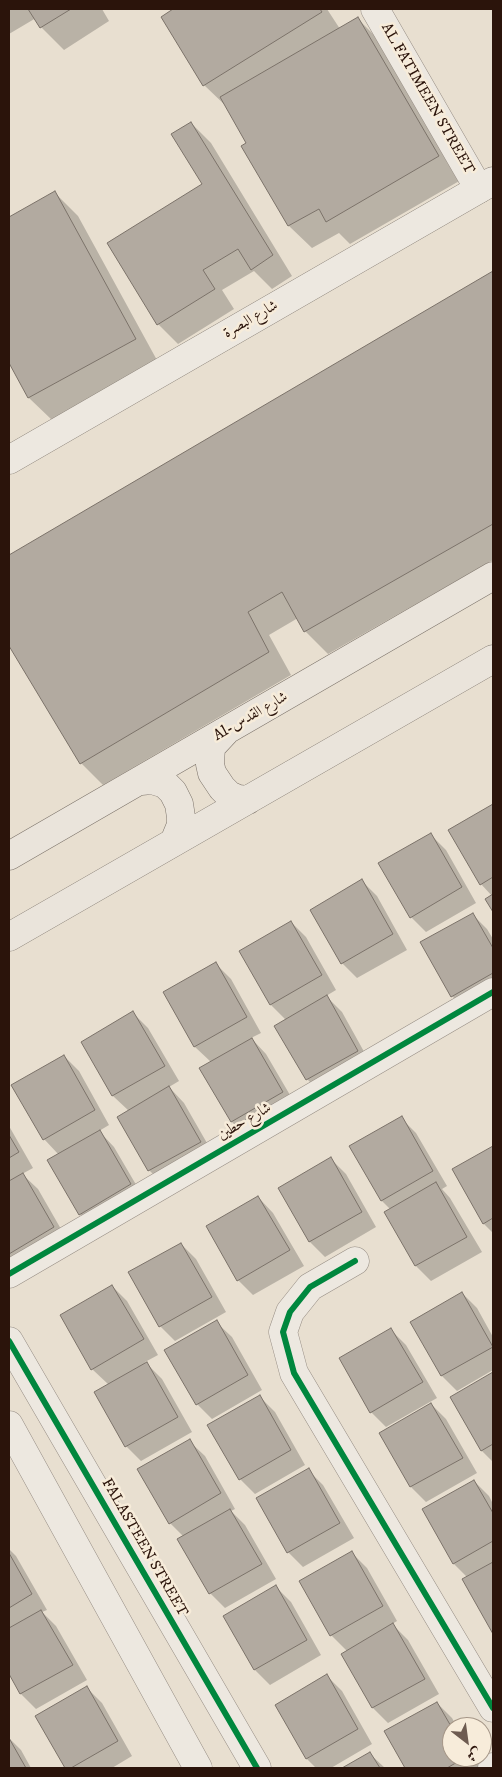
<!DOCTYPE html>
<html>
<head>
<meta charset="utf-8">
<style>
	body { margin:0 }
	#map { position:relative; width:502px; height:1777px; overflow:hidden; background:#e8dfd0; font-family:"IM FELL DW Pica",Amiri,serif }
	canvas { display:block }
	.frame { position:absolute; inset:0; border:10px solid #2b140b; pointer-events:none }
	.north { position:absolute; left:442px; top:1717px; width:50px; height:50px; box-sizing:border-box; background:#f7ecda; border:1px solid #a59687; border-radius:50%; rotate:150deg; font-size:14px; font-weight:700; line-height:20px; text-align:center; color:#2b140b }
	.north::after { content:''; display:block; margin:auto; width:18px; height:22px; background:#6d5b50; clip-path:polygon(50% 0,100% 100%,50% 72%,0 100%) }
</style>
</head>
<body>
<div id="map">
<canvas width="502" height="1777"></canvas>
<div class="frame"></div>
<div class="north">ش</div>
</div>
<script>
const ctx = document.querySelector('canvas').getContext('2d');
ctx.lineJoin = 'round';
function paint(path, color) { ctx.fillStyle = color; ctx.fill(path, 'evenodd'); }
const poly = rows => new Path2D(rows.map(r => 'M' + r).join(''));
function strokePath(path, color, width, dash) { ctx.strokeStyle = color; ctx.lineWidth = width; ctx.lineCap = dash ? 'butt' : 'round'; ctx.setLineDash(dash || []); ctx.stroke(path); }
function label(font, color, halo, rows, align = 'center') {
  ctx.font = font + ' "IM FELL DW Pica",Amiri,serif'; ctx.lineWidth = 5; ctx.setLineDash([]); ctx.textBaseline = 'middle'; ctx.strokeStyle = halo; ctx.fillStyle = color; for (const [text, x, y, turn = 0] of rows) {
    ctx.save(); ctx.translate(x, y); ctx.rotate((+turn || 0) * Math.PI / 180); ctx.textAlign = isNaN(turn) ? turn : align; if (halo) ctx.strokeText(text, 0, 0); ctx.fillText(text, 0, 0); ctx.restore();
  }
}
const shadow = poly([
	[9,9,102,9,109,21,64,50,41,27,36,18,9,34],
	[176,9,327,9,340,29,357,18,380,41,461,180,350,244,339,233,312,248,289,226,243,147,248,144,227,107,204,85,162,17],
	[191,123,211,143,292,276,272,289,254,271,222,290,234,309,178,344,158,324,204,184],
	[55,193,78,216,158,362,52,420,29,398,9,360,9,342,11,340,9,336,9,218],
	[493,273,493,560,328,654,305,631,298,618,269,635,291,675,103,785,81,763,9,643,9,557],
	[493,806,493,910,487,899,492,896,481,884,450,831],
	[431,835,446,850,476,903,426,932,411,917],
	[362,881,377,896,407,950,357,978,342,963],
	[472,914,487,929,493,939,493,997,467,1011,452,996],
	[291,922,306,937,336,990,326,996,342,1012,372,1066,322,1094,307,1079,286,1020,271,1005],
	[216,964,231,979,261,1033,251,1038,266,1054,297,1107,247,1137,232,1122,211,1062,195,1047,165,993],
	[133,1013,148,1028,179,1081,169,1087,184,1103,215,1157,164,1185,149,1170,119,1117,129,1111,113,1096,83,1042],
	[64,1056,79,1071,109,1125,99,1131,114,1147,145,1200,95,1229,80,1214,59,1155,44,1139],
	[401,1118,416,1133,447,1186,442,1189,450,1198,482,1252,431,1281,416,1266,385,1212,390,1209,382,1201],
	[9,1126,33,1168,22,1174,38,1189,69,1243,9,1262],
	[493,1147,493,1233,484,1224,453,1170],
	[331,1159,346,1174,376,1227,325,1257,310,1242,280,1188],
	[258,1197,273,1213,304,1266,253,1295,238,1280],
	[181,1244,196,1259,226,1312,175,1341,160,1326],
	[112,1286,127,1301,158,1355,145,1362,162,1379,192,1432,141,1461,126,1446,109,1385,92,1369],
	[462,1293,477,1308,493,1337,493,1370,457,1391,442,1376],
	[216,1322,232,1337,262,1390,212,1419,197,1404],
	[391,1330,406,1345,437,1398,386,1427,371,1412],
	[493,1373,493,1462,482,1451,452,1397],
	[260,1397,275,1412,305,1465,255,1494,240,1479],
	[431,1404,446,1419,477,1473,426,1502,411,1487,381,1433],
	[189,1441,205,1456,235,1509,231,1511,245,1525,276,1579,225,1608,210,1593,184,1537,170,1523],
	[308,1470,323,1485,354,1538,303,1567,288,1552],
	[474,1481,489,1496,493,1504,493,1631,464,1580,468,1578,454,1564,424,1510],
	[9,1549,16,1556,47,1610,42,1612,56,1626,87,1680,36,1709,21,1694,9,1672],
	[352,1553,367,1568,397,1621,392,1624,408,1640,439,1694,388,1723,373,1708,343,1654,347,1651,331,1635,301,1582],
	[276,1587,291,1602,321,1655,270,1685,255,1670,225,1616],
	[327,1676,342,1691,372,1744,331,1768,316,1768,307,1759,277,1705],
	[87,1688,102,1703,132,1756,112,1768,66,1768,36,1717],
	[437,1703,452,1718,457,1727,452,1727,452,1757,474,1757,480,1768,406,1768,386,1732],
	[9,1738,21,1750,31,1768,9,1768],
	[370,1754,385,1768,345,1768]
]);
const building = poly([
	[28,9,71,9,40,28,28,9],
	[173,9,320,9,322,12,203,86,161,17,173,9],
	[358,17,439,156,326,222,319,209,288,226,241,146,246,143,220,97,358,17],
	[191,122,273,255,251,270,238,249,203,270,215,289,157,325,107,243,202,184,171,134,191,122],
	[55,191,136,339,28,398,9,363,9,217,55,191],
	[493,271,493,524,304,632,282,592,248,612,269,652,80,764,9,646,9,555,493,271],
	[493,804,493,877,480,885,448,830,493,804],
	[431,833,462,887,410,918,378,863,431,833],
	[362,879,393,934,341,964,310,910,362,879],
	[493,894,493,912,485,899,493,894],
	[473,913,493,948,493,973,451,997,420,942,473,913],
	[291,921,322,975,270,1005,239,951,291,921],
	[216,962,247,1017,194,1047,163,992,216,962],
	[327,995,358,1051,306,1080,274,1026,327,995],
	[133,1011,165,1066,112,1096,81,1042,133,1011],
	[252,1038,283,1092,231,1122,199,1068,252,1038],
	[64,1055,95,1110,43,1140,11,1085,64,1055],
	[169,1086,201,1142,148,1171,117,1117,169,1086],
	[402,1116,433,1171,381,1201,349,1146,402,1116],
	[100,1130,131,1184,79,1215,47,1160,100,1130],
	[9,1135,19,1152,9,1158,9,1135],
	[493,1146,493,1218,483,1224,452,1169,493,1146],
	[331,1157,362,1212,309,1242,278,1188,331,1157],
	[23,1173,54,1227,9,1254,9,1181,23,1173],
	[436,1182,467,1237,415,1266,384,1212,436,1182],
	[258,1196,290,1250,237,1281,206,1226,258,1196],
	[181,1243,212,1297,159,1327,128,1272,181,1243],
	[112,1285,144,1339,91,1370,60,1315,112,1285],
	[462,1292,493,1347,441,1376,410,1322,462,1292],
	[217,1320,248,1375,196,1405,164,1350,217,1320],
	[391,1328,423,1382,370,1413,339,1358,391,1328],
	[147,1362,178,1417,125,1447,94,1392,147,1362],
	[493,1372,493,1444,481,1451,450,1397,493,1372],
	[260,1395,291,1450,239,1480,207,1425,260,1395],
	[431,1403,463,1458,410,1487,379,1433,431,1403],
	[190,1439,221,1493,169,1524,137,1469,190,1439],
	[309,1468,340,1523,287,1553,256,1498,309,1468],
	[474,1480,493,1513,493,1541,453,1564,422,1509,474,1480],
	[230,1509,262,1564,209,1594,177,1539,230,1509],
	[352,1551,383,1606,330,1636,299,1581,352,1551],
	[9,1553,32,1594,9,1608,9,1553],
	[493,1562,493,1634,462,1579,493,1562],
	[276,1585,307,1640,254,1670,223,1616,276,1585],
	[41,1610,73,1665,20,1694,9,1674,9,1628,41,1610],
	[393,1623,425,1679,372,1708,341,1654,393,1623],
	[327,1674,358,1729,306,1759,275,1705,327,1674],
	[87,1686,118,1741,71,1768,65,1768,35,1716,87,1686],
	[437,1702,452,1728,452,1757,466,1757,447,1768,405,1768,384,1731,437,1702],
	[9,1738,26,1768,9,1768,9,1738],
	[370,1752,380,1768,342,1768,370,1752]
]);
const street = poly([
	[375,9,479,189],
	[355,1261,310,1287,290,1312,283,1332,294,1373,493,1708],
	[9,1274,493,992],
	[9,1341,257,1768],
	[9,1425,198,1768],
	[492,1768,493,1767]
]);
const secondary = poly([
	[9,460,493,181]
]);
const primary = poly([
	[225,732,211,747,210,764,212,773,222,788,229,795,238,799,248,800],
	[141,781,152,780,165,784,173,792,179,804,181,817,181,825,174,842],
	[9,856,493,576],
	[9,937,493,659]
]);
const cycleway = poly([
	[355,1261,310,1287,290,1312,283,1332,294,1373,493,1708],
	[9,1274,493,992],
	[9,1341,257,1768]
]);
const streetNames = [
	["AL FATIMEEN STREET",427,99,60],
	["شارع البصرة",251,320,-30],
	["Al-شارع القدس",251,717,-30],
	["شارع حطين",245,1122,-30],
	["FALASTEEN STREET",144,1548,60]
];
paint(shadow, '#0003');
paint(building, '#b2aaa0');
strokePath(building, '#7b7269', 1);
strokePath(street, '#968d84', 29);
strokePath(secondary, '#7b7269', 29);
strokePath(primary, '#7b7269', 29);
strokePath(street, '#ede8e0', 28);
strokePath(secondary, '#ede8e0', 28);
strokePath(primary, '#eae4db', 28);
strokePath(cycleway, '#00873e', 6);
label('15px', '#2b140b', '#f7ecda', streetNames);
</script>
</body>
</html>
